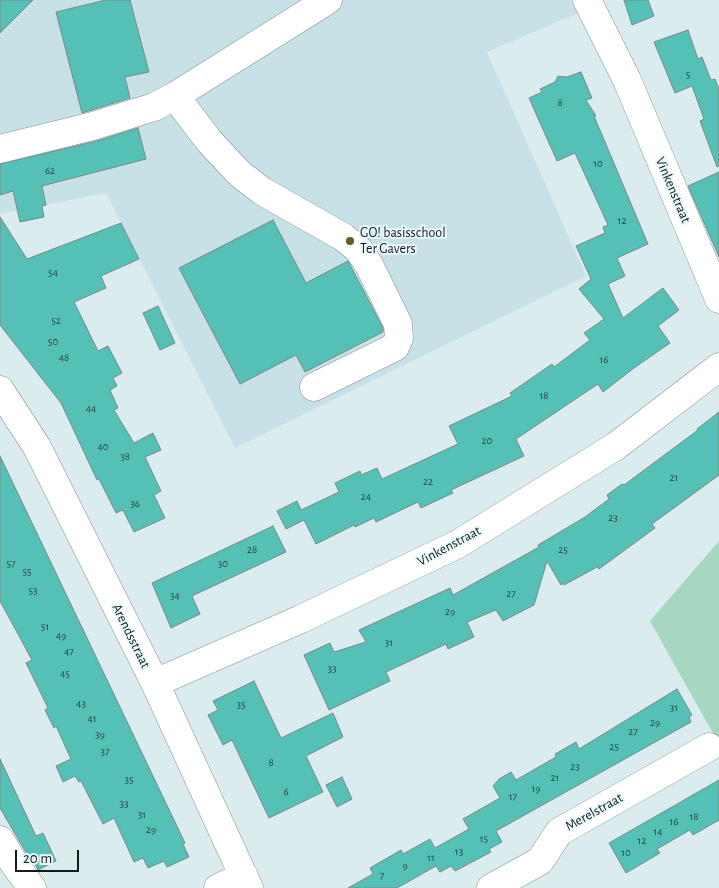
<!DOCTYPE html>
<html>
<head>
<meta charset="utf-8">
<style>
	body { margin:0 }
	#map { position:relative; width:719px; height:888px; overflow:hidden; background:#dbecef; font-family:"Alegreya Sans",sans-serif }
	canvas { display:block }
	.scale { position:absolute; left:15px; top:850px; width:64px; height:22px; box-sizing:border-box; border:2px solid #151b1c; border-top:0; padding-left:6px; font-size:15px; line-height:18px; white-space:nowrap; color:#151b1c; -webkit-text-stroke:4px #e9f9fc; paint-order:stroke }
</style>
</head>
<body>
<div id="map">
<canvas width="719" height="888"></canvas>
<div class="scale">20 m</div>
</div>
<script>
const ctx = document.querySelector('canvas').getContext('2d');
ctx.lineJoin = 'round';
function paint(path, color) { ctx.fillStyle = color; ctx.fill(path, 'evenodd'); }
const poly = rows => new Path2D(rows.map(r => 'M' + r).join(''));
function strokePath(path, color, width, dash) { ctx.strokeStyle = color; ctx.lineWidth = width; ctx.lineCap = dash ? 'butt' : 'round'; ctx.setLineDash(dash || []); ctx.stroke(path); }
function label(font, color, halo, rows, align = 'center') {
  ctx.font = font + ' "Alegreya Sans",sans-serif'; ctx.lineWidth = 4; ctx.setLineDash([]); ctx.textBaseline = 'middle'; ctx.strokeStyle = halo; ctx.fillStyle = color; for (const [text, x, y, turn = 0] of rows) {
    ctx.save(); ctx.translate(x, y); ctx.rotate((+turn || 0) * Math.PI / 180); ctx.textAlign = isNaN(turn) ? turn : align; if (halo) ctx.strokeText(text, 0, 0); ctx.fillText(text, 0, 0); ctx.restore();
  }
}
const built = poly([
	[0,0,571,0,578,13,487,52,586,276,235,448,106,193,0,214]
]);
const green = poly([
	[719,541,719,744,650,621]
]);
const building = poly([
	[0,0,33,0,0,33,0,0],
	[106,0,130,0,149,72,125,77,130,98,82,113,56,12,106,0],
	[624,0,648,0,654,16,632,25,624,0],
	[688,30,698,59,702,57,711,80,715,79,719,89,719,166,717,167,700,121,704,119,692,86,675,93,654,42,688,30],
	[581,72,592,98,586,100,596,116,594,116,648,244,617,258,625,276,608,284,623,318,663,288,679,310,658,326,670,343,634,368,603,392,598,384,516,439,524,456,451,490,453,493,421,508,418,502,376,522,374,518,355,527,354,525,316,544,304,520,286,529,277,511,297,501,301,510,339,492,335,483,360,471,361,475,377,468,382,479,458,444,449,426,512,396,510,393,552,364,554,367,590,340,584,333,604,319,579,289,591,279,576,246,605,233,603,227,608,225,575,153,557,161,529,98,542,92,540,89,555,82,558,76,567,77,581,72],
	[138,128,146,159,42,186,46,205,42,206,44,217,20,222,13,191,0,195,0,164,97,141,138,128],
	[719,172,719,257,688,186,719,172],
	[0,217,27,259,121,223,139,259,101,276,106,288,74,302,98,351,108,346,122,373,113,378,117,386,110,390,118,408,114,410,134,443,153,433,161,450,145,457,161,491,154,495,165,518,134,532,123,510,116,513,99,479,97,480,61,403,0,325,0,217],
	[273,220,306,283,348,261,383,328,383,332,305,372,296,355,240,384,179,268,273,220],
	[158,306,175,343,160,350,143,313,158,306],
	[719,412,719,475,652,524,655,528,599,569,597,567,564,585,563,583,561,585,547,561,534,605,503,621,496,610,467,622,474,637,448,649,446,644,386,672,390,681,329,710,304,655,330,643,334,652,366,642,359,630,450,588,453,595,539,547,538,545,585,517,609,499,607,495,622,484,624,485,698,430,697,429,719,412],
	[0,456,185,843,183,844,189,857,167,867,164,861,148,868,143,858,134,862,114,818,103,824,81,781,79,782,75,776,63,782,56,766,71,759,56,726,54,728,45,710,48,708,26,663,32,660,0,601,0,456],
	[273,526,286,552,192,596,200,614,171,628,152,583,273,526],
	[254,681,281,738,333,713,343,737,306,756,323,792,269,818,232,740,223,745,208,715,218,710,213,701,254,681],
	[677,689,692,715,689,717,691,722,496,831,502,842,489,849,491,852,455,871,451,866,440,872,436,866,397,888,348,888,373,874,370,868,401,850,403,854,430,839,435,848,469,829,463,819,500,798,493,786,499,779,511,772,516,780,556,757,555,754,576,742,579,749,677,689],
	[0,759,36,836,43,833,56,861,38,870,32,858,30,859,28,856,0,808,0,759],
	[342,777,352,799,337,807,326,785,342,777],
	[719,780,719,820,693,835,690,830,657,849,660,853,626,873,609,843,719,780]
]);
const minor = poly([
	[587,0,627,80,719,299],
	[175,96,209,141,240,174,262,191,343,237,359,250,369,265,398,324,399,338,395,347,314,387],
	[0,149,93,126,154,107,175,96,328,0],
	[0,390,37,447,155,683,249,888],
	[155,683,301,619,458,544,616,446,719,367],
	[0,840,15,865,32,888],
	[218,888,244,876],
	[491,888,540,861,559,832,709,747]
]);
const markers = [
	[350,241,5,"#685a28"]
];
const numberNames = [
	["5",688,75],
	["8",560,103],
	["10",598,164],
	["62",50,171],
	["12",622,221],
	["54",53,273],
	["52",56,321],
	["50",53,342],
	["48",64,358],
	["16",604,360],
	["18",544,396],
	["44",91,409],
	["20",487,441],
	["40",103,447],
	["38",125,457],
	["21",674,478],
	["22",428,482],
	["24",366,497],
	["36",135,504],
	["23",613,518],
	["28",252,550],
	["25",563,550],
	["57",11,564],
	["30",223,564],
	["55",27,572],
	["53",33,591],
	["27",511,594],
	["34",175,596],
	["29",450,612],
	["51",45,627],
	["49",61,636],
	["31",389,643],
	["47",69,652],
	["33",332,669],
	["45",65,674],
	["43",81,704],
	["35",241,705],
	["31",674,708],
	["41",92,719],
	["29",655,723],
	["27",633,732],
	["39",100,735],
	["25",614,747],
	["37",105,752],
	["8",271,763],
	["23",575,767],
	["21",555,778],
	["35",129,780],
	["19",536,789],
	["6",286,792],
	["17",513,797],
	["33",124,804],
	["31",142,815],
	["18",694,817],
	["16",674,822],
	["29",151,830],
	["14",658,832],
	["15",484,839],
	["12",642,841],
	["13",459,852],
	["10",626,853],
	["11",431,858],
	["9",405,866],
	["7",382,876]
];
const streetNames = [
	["Vinkenstraat",673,190,67],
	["Vinkenstraat",449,546,-28],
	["Arendsstraat",131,636,64],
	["Merelstraat",594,812,-29]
];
const poiNames = [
	["GO! basisschool",360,233],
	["Ter Gavers",360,249]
];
paint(built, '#c8e1e6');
paint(green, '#a6d7c0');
paint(building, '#55c0b6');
strokePath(building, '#7b8a88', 1);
strokePath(minor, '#839295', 29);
strokePath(minor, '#fff', 28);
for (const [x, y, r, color] of markers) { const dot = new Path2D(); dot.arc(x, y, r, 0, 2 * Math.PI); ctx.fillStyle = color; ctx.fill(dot); strokePath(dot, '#e9f9fc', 2); }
label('11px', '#254442', null, numberNames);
label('14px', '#151b1c', '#e9f9fc', streetNames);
label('14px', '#151b1c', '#e9f9fc', poiNames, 'left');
</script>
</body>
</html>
